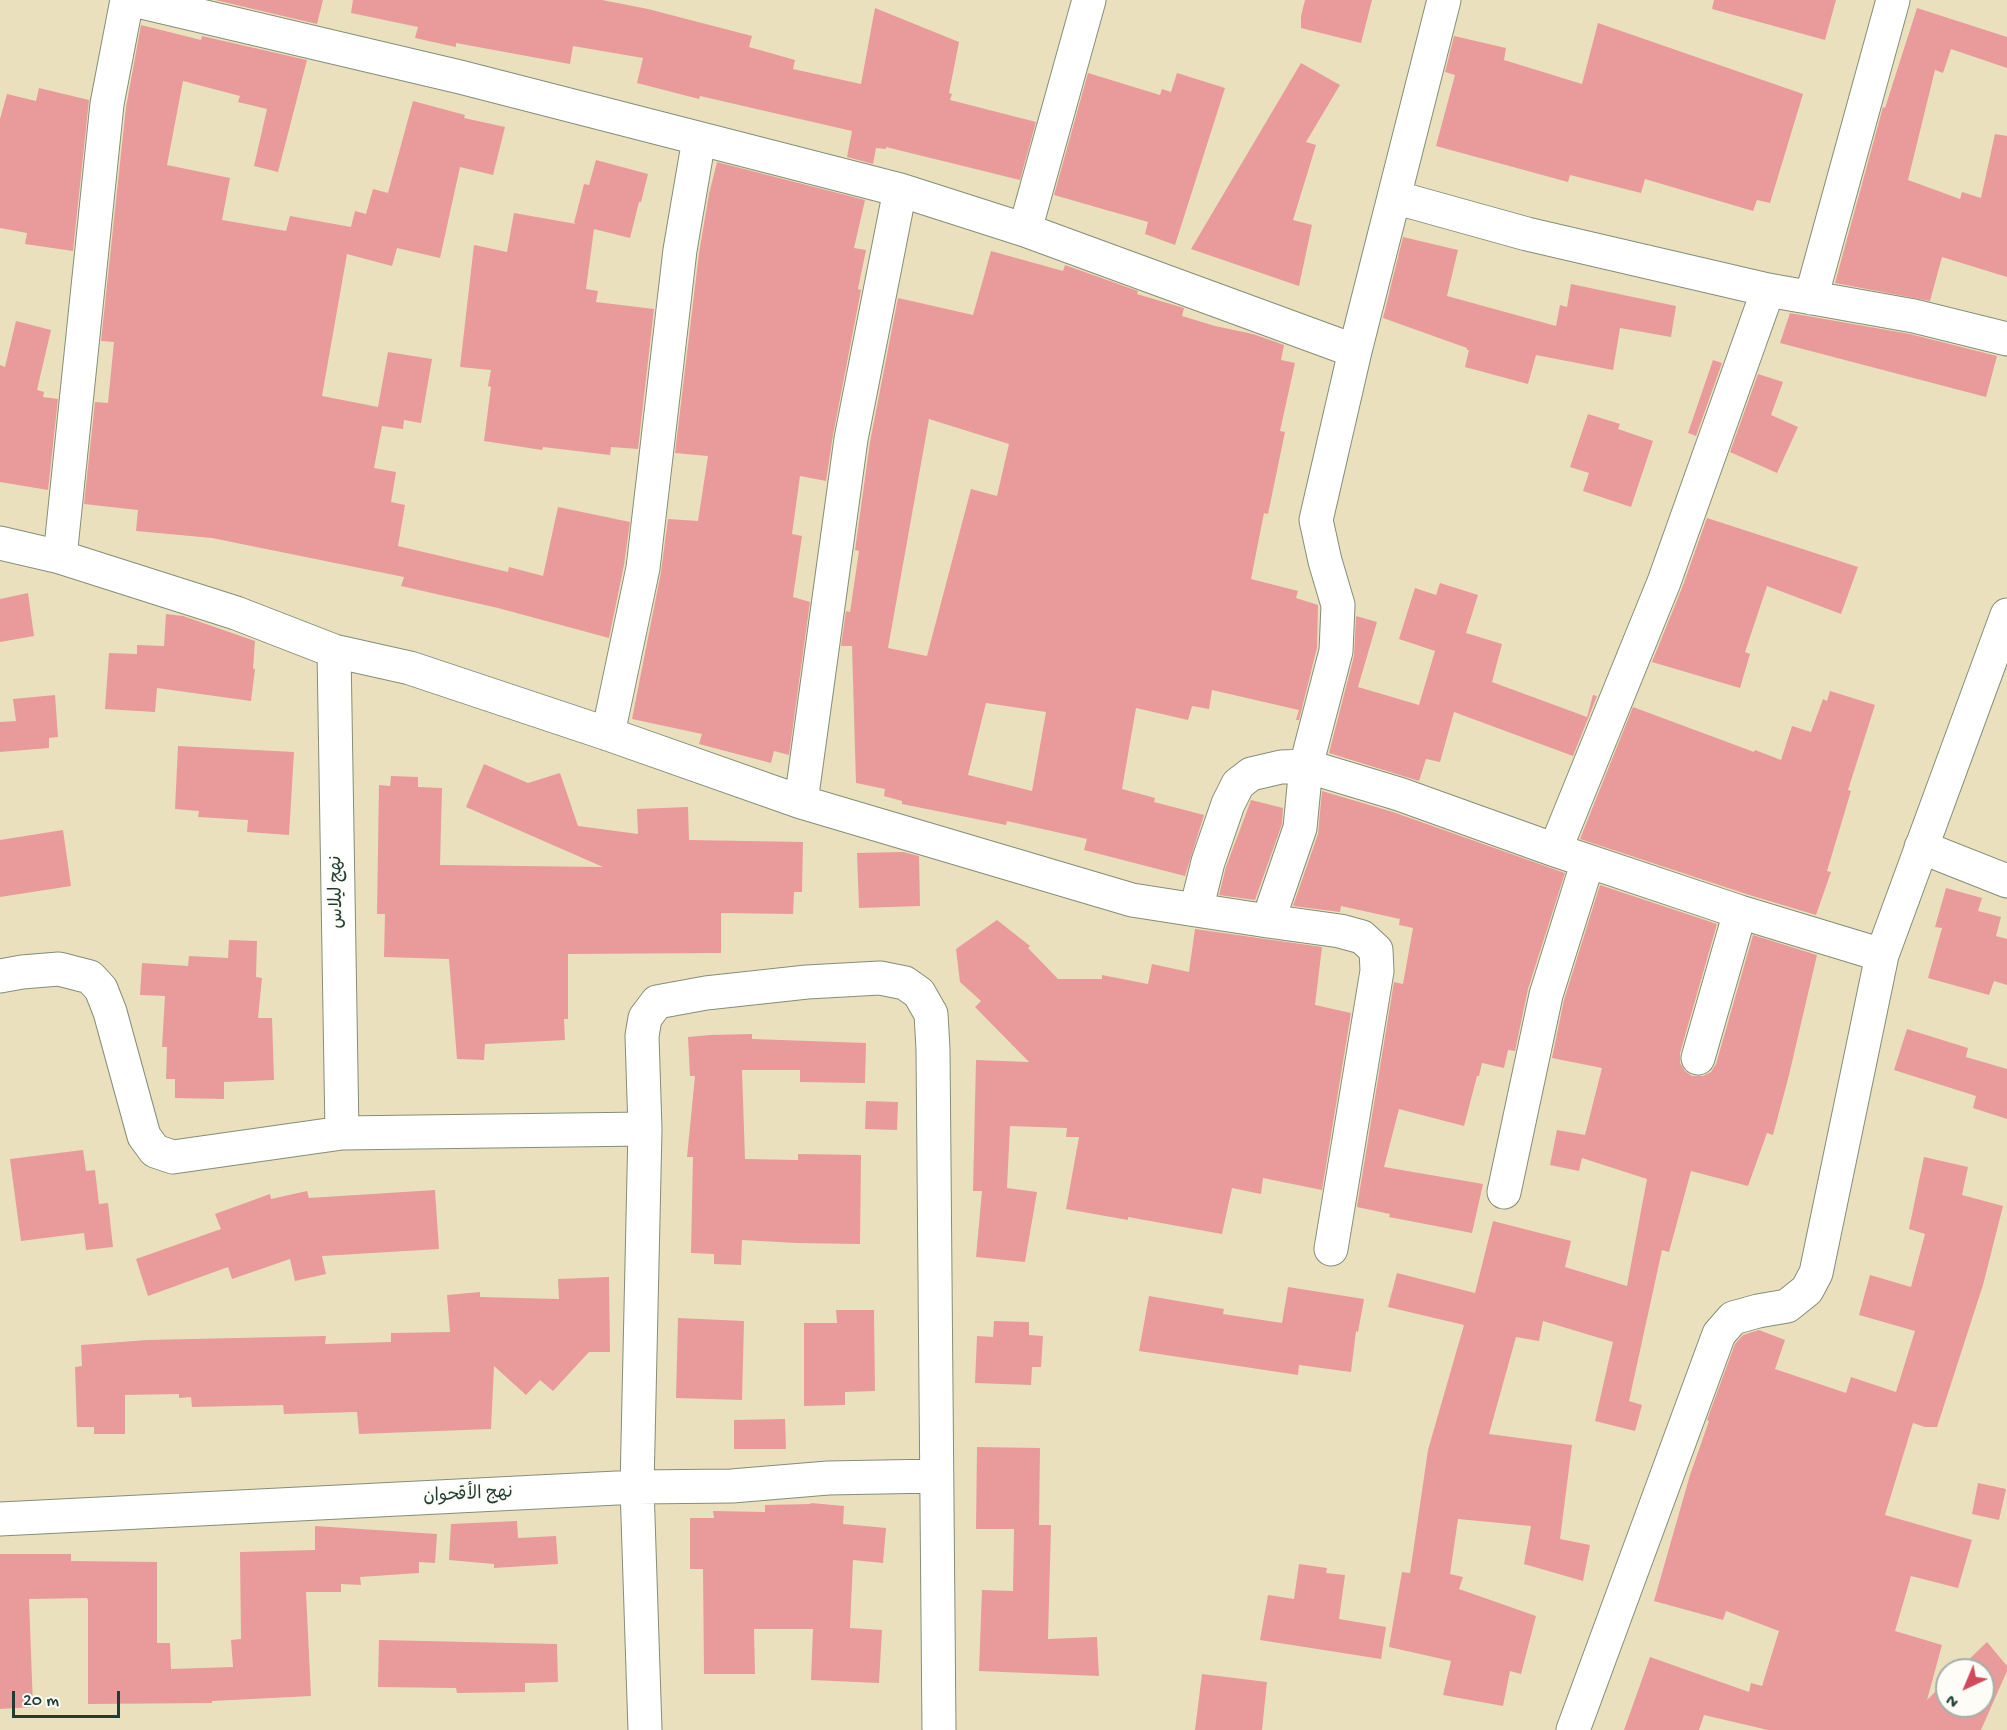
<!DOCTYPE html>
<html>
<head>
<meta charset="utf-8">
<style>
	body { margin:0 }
	#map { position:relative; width:2007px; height:1730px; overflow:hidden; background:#eae0bd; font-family:"Gochi Hand",sans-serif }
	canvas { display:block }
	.north { position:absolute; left:1935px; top:1658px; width:60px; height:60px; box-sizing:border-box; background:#fdfcf7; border:2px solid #a4b0a9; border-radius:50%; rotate:224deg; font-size:16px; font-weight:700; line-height:24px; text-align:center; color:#1f3d34 }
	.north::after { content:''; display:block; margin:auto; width:21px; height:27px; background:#d1495b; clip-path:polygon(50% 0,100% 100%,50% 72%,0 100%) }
	.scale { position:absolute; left:12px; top:1691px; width:108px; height:27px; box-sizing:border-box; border:3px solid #1f3d34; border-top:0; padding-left:8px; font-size:18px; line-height:21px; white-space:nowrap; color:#1f3d34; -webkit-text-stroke:4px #fdfcf7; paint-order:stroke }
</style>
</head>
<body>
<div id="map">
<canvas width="2007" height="1730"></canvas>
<div class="north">N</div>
<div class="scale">20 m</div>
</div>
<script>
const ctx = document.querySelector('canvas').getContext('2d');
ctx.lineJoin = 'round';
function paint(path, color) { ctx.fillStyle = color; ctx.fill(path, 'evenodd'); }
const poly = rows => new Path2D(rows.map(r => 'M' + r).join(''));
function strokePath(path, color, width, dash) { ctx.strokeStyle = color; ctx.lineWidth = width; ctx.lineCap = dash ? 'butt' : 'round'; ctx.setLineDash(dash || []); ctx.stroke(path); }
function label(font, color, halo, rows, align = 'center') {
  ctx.font = font + ' "Gochi Hand","Playpen Sans Arabic",sans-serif'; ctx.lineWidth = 4.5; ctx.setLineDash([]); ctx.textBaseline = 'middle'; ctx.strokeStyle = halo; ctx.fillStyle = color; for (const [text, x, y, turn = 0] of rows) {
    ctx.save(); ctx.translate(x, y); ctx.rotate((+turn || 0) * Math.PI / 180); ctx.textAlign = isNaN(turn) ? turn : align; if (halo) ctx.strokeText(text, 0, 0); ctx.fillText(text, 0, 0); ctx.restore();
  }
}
const building = poly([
	[215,0,323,0,317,24],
	[353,0,602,0,648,9,752,36,749,47,795,60,793,69,861,84,875,8,959,42,949,93,952,94,950,100,1036,122,1020,180,886,147,886,149,876,148,873,164,847,157,852,131,700,96,699,99,637,83,643,58,573,46,570,64,456,43,456,47,415,38,418,27,351,13],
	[1305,0,1372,0,1361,43,1301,28,1301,16],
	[1714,0,1836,0,1825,40,1712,9],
	[1917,8,2007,37,2007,68,1951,49,1943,73,1935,70,1908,180,1960,199,1962,192,1981,198,1995,134,2007,136,2007,277,1942,257,1930,301,1835,283,1883,107,1885,108],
	[1598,23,1803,94,1770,203,1757,200,1753,211,1645,179,1641,193,1570,175,1568,182,1436,146,1455,75,1445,72,1454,36,1506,48,1504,60,1582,84],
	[141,25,201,40,202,36,307,60,278,172,254,166,267,109,238,102,240,96,183,81,167,165,230,178,222,220,286,231,290,216,351,227,355,211,366,214,373,189,388,193,413,101,465,115,464,118,505,127,493,175,460,167,440,258,397,248,392,266,347,254,322,396,378,407,388,352,432,359,421,423,404,420,403,429,382,426,374,468,396,472,391,502,405,505,398,546,508,572,509,567,543,576,558,507,630,522,624,565,609,638,498,608,401,586,404,577,212,538,136,531,138,510,84,504,95,402,108,403,114,342,101,341,126,107],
	[1301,63,1340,85,1306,142,1316,145,1293,220,1312,225,1299,286,1191,249],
	[1088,73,1160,95,1162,89,1171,92,1177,73,1225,88,1175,245,1145,234,1148,222,1054,195],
	[39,88,89,100,73,251,25,244,27,233,0,228,0,119,7,94,36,101],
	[596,160,648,174,641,202,639,202,630,238,594,229,586,289,598,291,596,302,654,309,638,449,611,447,610,455,543,447,542,450,484,441,491,387,488,386,491,370,460,367,474,245,507,252,514,213,576,224,574,223,584,184,589,185],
	[717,162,865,200,854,248,866,250,858,289,861,290,833,435,826,481,800,476,792,534,802,536,793,597,810,602,789,755,774,751,771,763,699,744,702,734,632,719,661,572,668,519,698,521,708,456,675,453,699,253,709,194],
	[1403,237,1458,250,1447,296,1556,326,1560,305,1567,307,1571,284,1676,306,1671,337,1620,328,1613,370,1536,355,1528,384,1465,367,1469,350,1467,350,1467,348,1383,318],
	[991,251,1063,271,1065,265,1138,291,1137,294,1184,308,1182,316,1215,326,1253,334,1284,345,1281,360,1295,363,1280,431,1285,432,1268,514,1264,513,1251,579,1298,591,1296,598,1318,605,1317,648,1299,720,1296,720,1299,710,1212,690,1209,709,1192,706,1188,720,1136,708,1122,789,1155,798,1154,802,1204,815,1185,876,1084,850,1087,839,1007,821,1006,825,902,804,902,801,884,796,885,789,856,783,852,646,841,646,846,611,850,612,859,551,855,550,870,442,898,298,973,315],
	[929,419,1009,444,997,496,971,489,927,656,888,648],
	[986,703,1046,712,1032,791,968,775],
	[1790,313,1910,334,1997,356,1986,397,1780,343],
	[16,321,51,330,37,390,44,392,43,397,58,399,48,490,0,482,0,365,5,367],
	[1713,360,1722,363,1696,436,1688,433],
	[1758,374,1783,382,1771,415,1798,427,1777,473,1730,452],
	[1588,414,1620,424,1618,429,1653,441,1631,507,1583,491,1589,473,1570,467],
	[1707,518,1858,567,1841,614,1767,586,1745,652,1750,654,1740,688,1652,662,1682,588],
	[1440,583,1478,595,1466,633,1502,644,1492,682,1587,717,1593,695,1597,696,1573,756,1454,712,1440,762,1426,759,1419,781,1329,753,1354,656,1356,616,1377,622,1358,687,1419,705,1435,651,1399,639,1415,588,1436,595],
	[28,593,34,636,0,642,0,599],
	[166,614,183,616,255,641,253,669,255,669,251,701,157,688,155,712,105,709,109,653,137,654,137,645,164,646],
	[1830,691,1875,705,1848,790,1851,791,1827,871,1831,872,1816,915,1746,894,1580,839,1633,707,1754,752,1755,750,1781,760,1792,726,1811,732,1823,699,1827,701],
	[55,695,58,737,49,738,49,748,0,752,0,722,16,721,13,699],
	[178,746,294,752,289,835,247,832,248,820,198,817,199,811,175,809],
	[484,764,528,783,560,773,578,826,638,834,637,809,688,807,689,840,803,842,802,892,794,892,793,914,721,913,721,953,568,954,568,1019,564,1019,565,1040,485,1044,484,1060,457,1059,449,959,384,957,385,914,377,914,379,785,390,786,391,776,418,777,418,787,442,788,440,865,603,867,466,807],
	[1322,791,1393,812,1565,873,1528,989,1515,1051,1508,1050,1504,1068,1482,1063,1479,1076,1477,1076,1464,1126,1399,1109,1384,1167,1483,1184,1472,1233,1389,1217,1390,1214,1357,1207,1394,982,1403,984,1413,928,1399,925,1400,919,1341,906,1340,912,1293,906,1318,834],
	[1251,800,1283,808,1282,824,1255,900,1219,895,1226,867],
	[63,830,71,886,0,897,0,840],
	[903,852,919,856,920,906,859,908,857,853],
	[1600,885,1717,924,1680,1053,1680,1063,1685,1071,1692,1076,1703,1076,1711,1072,1716,1064,1753,935,1817,955,1789,1075,1773,1135,1767,1133,1748,1186,1691,1171,1669,1252,1662,1250,1629,1401,1642,1405,1635,1431,1595,1421,1613,1342,1543,1321,1539,1341,1516,1337,1489,1434,1572,1445,1560,1539,1590,1545,1583,1581,1524,1564,1531,1526,1458,1519,1450,1574,1463,1577,1459,1589,1536,1616,1521,1674,1510,1671,1503,1706,1443,1695,1451,1661,1389,1647,1402,1572,1410,1573,1428,1450,1464,1325,1388,1307,1397,1273,1475,1293,1493,1221,1571,1241,1565,1267,1627,1286,1647,1179,1582,1158,1579,1171,1550,1165,1557,1130,1585,1135,1602,1068,1552,1058,1564,1000],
	[1946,888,1982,898,1978,911,2001,917,1996,936,2007,939,2007,985,1994,981,1989,995,1928,978,1942,928,1935,927],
	[997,920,1030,946,1028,948,1058,979,1102,979,1102,975,1148,984,1152,964,1189,972,1195,929,1322,947,1315,1005,1351,1013,1322,1190,1263,1178,1261,1194,1232,1188,1222,1234,1128,1217,1128,1220,1066,1209,1079,1137,1066,1137,1067,1128,1010,1126,1007,1188,1037,1192,1025,1262,976,1257,982,1191,973,1191,976,1060,1029,1062,975,1007,981,1001,960,982,956,949],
	[229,940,257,941,256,977,262,978,258,1018,272,1018,274,1080,224,1082,224,1099,175,1098,175,1079,166,1079,167,1047,162,1047,165,996,140,995,142,963,188,966,189,956,228,958],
	[1907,1029,1968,1048,1966,1057,2007,1069,2007,1119,1973,1108,1976,1096,1894,1070],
	[752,1034,752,1039,866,1043,865,1083,800,1082,800,1070,742,1070,745,1159,798,1160,798,1154,861,1155,860,1244,797,1243,742,1240,741,1265,714,1264,714,1254,691,1253,693,1157,687,1157,695,1076,690,1076,688,1037,710,1035],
	[866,1101,898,1102,897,1130,865,1129],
	[83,1150,86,1171,95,1170,99,1204,108,1203,113,1247,86,1250,84,1233,21,1241,10,1159],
	[1924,1157,1968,1167,1962,1195,2003,1206,1983,1285,1937,1427,1925,1427,1913,1423,1885,1515,1972,1540,1958,1588,1911,1576,1895,1631,1942,1645,1927,1700,1947,1680,1947,1706,1983,1706,1983,1670,1958,1670,1987,1642,2007,1666,2007,1671,1981,1730,1768,1730,1704,1715,1699,1730,1624,1730,1650,1657,1749,1692,1751,1683,1762,1686,1779,1631,1726,1611,1723,1620,1654,1601,1690,1475,1709,1421,1707,1420,1735,1344,1743,1335,1759,1330,1785,1340,1775,1369,1846,1393,1851,1377,1896,1392,1915,1331,1859,1315,1870,1275,1911,1287,1925,1234,1909,1229],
	[435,1190,439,1249,322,1256,326,1274,295,1281,290,1259,232,1279,228,1267,148,1296,136,1259,221,1229,215,1214,270,1194,271,1199,307,1191,309,1198],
	[609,1277,610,1352,589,1352,553,1391,540,1380,526,1395,494,1366,491,1429,359,1434,357,1412,284,1414,283,1405,192,1407,191,1397,179,1398,179,1394,125,1395,125,1434,94,1434,94,1427,77,1427,75,1367,82,1366,81,1345,147,1340,326,1336,325,1344,391,1342,391,1333,450,1332,447,1295,480,1292,480,1297,559,1299,558,1279],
	[1288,1287,1364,1299,1358,1332,1356,1331,1351,1372,1299,1365,1298,1375,1139,1351,1149,1296,1224,1309,1223,1314,1282,1323],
	[836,1310,874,1310,875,1391,845,1392,845,1405,804,1406,804,1323,837,1323],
	[678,1318,744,1321,742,1400,676,1398],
	[994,1321,1029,1322,1029,1335,1043,1336,1041,1367,1032,1367,1031,1385,975,1383,977,1336,993,1337],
	[785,1419,786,1449,734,1449,734,1420],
	[977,1447,1040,1448,1039,1525,1051,1525,1048,1639,1097,1637,1099,1676,979,1671,982,1590,1013,1591,1014,1529,976,1529],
	[1978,1483,2006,1489,1999,1520,1972,1514],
	[811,1503,844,1506,843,1524,886,1528,883,1563,853,1560,850,1628,882,1630,879,1683,811,1680,813,1629,754,1629,755,1674,704,1674,703,1569,690,1569,690,1518,714,1518,713,1511,765,1512,765,1505,810,1504],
	[517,1521,518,1538,556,1536,558,1564,494,1568,494,1564,449,1560,451,1524],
	[315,1526,437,1534,435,1563,419,1562,419,1573,360,1577,361,1585,341,1584,341,1592,306,1592,311,1696,212,1701,212,1703,88,1704,88,1600,87,1598,29,1599,33,1707,0,1709,0,1554,71,1554,71,1561,157,1562,157,1643,170,1643,171,1669,233,1667,231,1640,241,1639,240,1552,315,1550],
	[1299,1564,1327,1568,1326,1573,1345,1575,1339,1619,1386,1627,1381,1659,1260,1640,1268,1595,1294,1599],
	[379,1640,557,1644,558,1682,525,1683,525,1692,457,1693,456,1688,378,1687],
	[1202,1674,1267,1682,1262,1730,1195,1730]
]);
const minor = poly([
	[133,0,460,77,900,190,1025,230,1355,351],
	[1394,197,1527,234,1768,290,1914,316,2007,339],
	[1025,230,1089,0],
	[1811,298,1893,0],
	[0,543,60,557,236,613,334,651,410,668,608,734,801,802,1132,900,1196,910,1208,862,1228,804,1238,784,1251,774,1281,767,1306,766,1336,651,1338,605,1325,561,1316,520,1355,351,1444,0],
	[60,557,107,104,127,0],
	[334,651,342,1133],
	[608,734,643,568,680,250,699,139],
	[801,802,851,439,900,190],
	[1921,847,2007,881],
	[1555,850,1664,582,1768,290],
	[1196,910,1268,921],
	[0,976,22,972,59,969,90,977,101,989,110,1012,144,1136,155,1151,173,1157,342,1133,645,1129],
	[1698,1058,1740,912],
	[1504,1192,1546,995,1588,861],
	[1331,1249,1377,971,1376,950,1362,937,1340,931,1268,921,1300,828,1306,766,1399,794,1555,850,1740,912,1882,955],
	[0,1519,637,1487,732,1486,828,1478,936,1476],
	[645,1730,637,1487,645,1129,642,1036,645,1018,657,1002,706,993,807,982,880,978,905,983,919,993,931,1014,933,1049,939,1730],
	[1573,1730,1719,1334,1733,1318,1758,1311,1787,1306,1807,1290,1816,1273,1882,955,2007,615]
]);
const streetNames = [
	["نهج ليلاس",338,892,-91],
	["نهج الأقحوان",468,1496,-3]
];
paint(building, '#e89b9a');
strokePath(minor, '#848e78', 35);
strokePath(minor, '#fff', 33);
label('18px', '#1f3d34', '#fdfcf7', streetNames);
</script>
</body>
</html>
